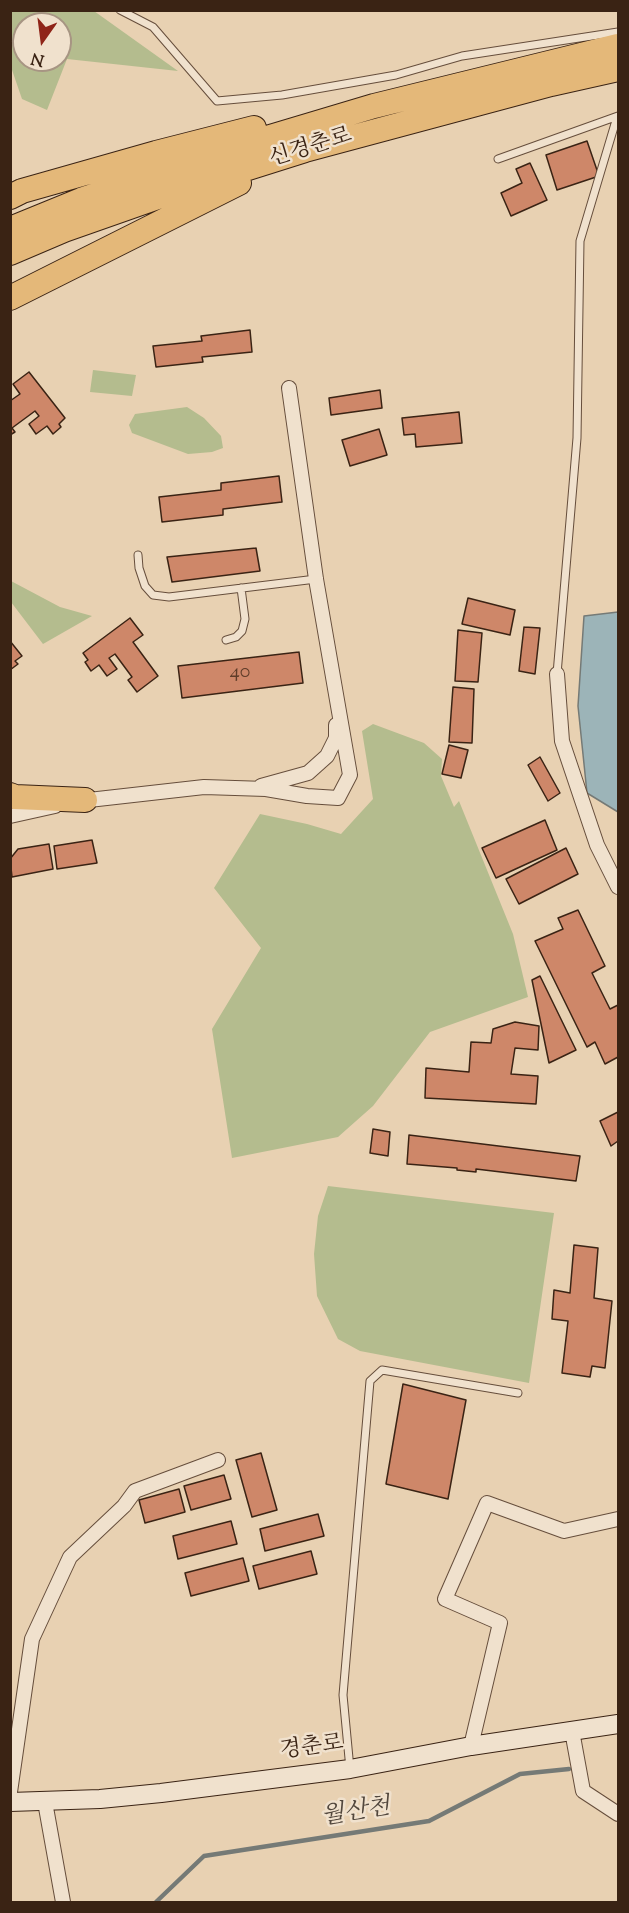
<!DOCTYPE html>
<html>
<head>
<meta charset="utf-8">
<style>
	body { margin:0 }
	#map { position:relative; width:629px; height:1913px; overflow:hidden; background:#e8d1b2; font-family:"Sorts Mill Goudy",serif }
	canvas { display:block }
	.frame { position:absolute; inset:0; border:12px solid #3a2314; pointer-events:none }
	.north { position:absolute; left:12px; top:12px; width:60px; height:60px; box-sizing:border-box; background:#f0e1cd; border:2px solid #a79583; border-radius:50%; rotate:194deg; font-size:16px; font-weight:700; line-height:24px; text-align:center; color:#3a2314 }
	.north::after { content:''; display:block; margin:auto; width:21px; height:27px; background:#8f2418; clip-path:polygon(50% 0,100% 100%,50% 72%,0 100%) }
</style>
</head>
<body>
<div id="map">
<canvas width="629" height="1913"></canvas>
<div class="frame"></div>
<div class="north">N</div>
</div>
<script>
const ctx = document.querySelector('canvas').getContext('2d');
ctx.lineJoin = 'round';
function paint(path, color) { ctx.fillStyle = color; ctx.fill(path, 'evenodd'); }
const poly = rows => new Path2D(rows.map(r => 'M' + r).join(''));
function strokePath(path, color, width, dash) { ctx.strokeStyle = color; ctx.lineWidth = width; ctx.lineCap = dash ? 'butt' : 'round'; ctx.setLineDash(dash || []); ctx.stroke(path); }
function label(font, color, halo, rows, align = 'center') {
  ctx.font = font + ' "Sorts Mill Goudy","Noto Serif KR",serif'; ctx.lineWidth = 5; ctx.setLineDash([]); ctx.textBaseline = 'middle'; ctx.strokeStyle = halo; ctx.fillStyle = color; for (const [text, x, y, turn = 0] of rows) {
    ctx.save(); ctx.translate(x, y); ctx.rotate((+turn || 0) * Math.PI / 180); ctx.textAlign = isNaN(turn) ? turn : align; if (halo) ctx.strokeText(text, 0, 0); ctx.fillText(text, 0, 0); ctx.restore();
  }
}
const green = poly([
	[94,11,178,71,67,59,47,110,22,99,11,67,11,11],
	[24,24,60,24,60,60,24,60],
	[93,370,136,375,132,396,90,392],
	[187,407,204,418,221,436,223,448,212,452,188,454,132,433,129,425,135,414],
	[11,581,60,607,92,616,43,644,11,602],
	[373,724,424,743,442,759,441,776,454,807,459,801,513,934,528,997,430,1032,373,1106,338,1137,232,1158,212,1029,261,948,214,888,260,814,307,824,341,834,373,799,362,731],
	[328,1186,554,1213,529,1383,360,1351,338,1339,317,1296,314,1254,318,1216]
]);
const water = poly([
	[618,612,618,812,587,793,578,706,584,616,618,612]
]);
const stream = poly([
	[156,1902,204,1856,429,1821,520,1774,569,1769]
]);
const building = poly([
	[587,141,599,176,557,190,546,155,587,141],
	[530,163,547,200,511,216,501,193,522,183,516,169,530,163],
	[250,330,252,352,202,357,203,362,156,367,153,346,202,341,201,336,250,330],
	[29,372,65,418,59,424,61,427,53,434,47,426,36,434,29,424,39,416,35,411,12,428,15,432,10,435,10,401,20,394,13,384,29,372],
	[380,390,382,408,331,415,329,398,380,390],
	[459,412,462,443,416,447,415,434,404,435,402,418,459,412],
	[379,429,387,455,350,466,342,440,379,429],
	[279,476,282,502,223,509,223,515,162,522,159,497,221,490,221,483,279,476],
	[256,548,260,571,172,582,167,557,256,548],
	[468,598,515,610,510,635,462,624,468,598],
	[130,618,143,635,133,642,158,676,137,692,128,680,132,677,115,654,109,658,117,669,107,676,99,665,91,671,85,662,88,660,83,653,130,618],
	[524,627,540,628,535,674,519,671,524,627],
	[458,630,482,633,478,682,455,681,458,630],
	[10,641,22,656,15,661,18,664,10,670,10,641],
	[299,652,303,683,182,698,178,666,299,652],
	[453,687,474,689,472,743,449,742,453,687],
	[449,745,468,750,461,778,442,774,449,745],
	[540,757,560,793,548,801,528,765,540,757],
	[545,820,557,850,496,878,482,848,545,820],
	[92,840,97,863,57,869,54,846,92,840],
	[49,844,53,869,12,877,10,859,18,849,49,844],
	[566,848,578,874,519,904,506,879,566,848],
	[578,910,605,966,592,973,610,1009,618,1005,618,1057,605,1064,595,1042,587,1047,535,941,563,929,558,918,578,910],
	[540,976,576,1050,549,1063,532,980,540,976],
	[515,1022,539,1026,538,1050,515,1048,511,1074,538,1076,536,1104,425,1098,426,1068,469,1072,471,1042,491,1043,493,1029,515,1022],
	[618,1112,618,1141,611,1146,600,1121,618,1112],
	[373,1129,390,1132,388,1156,370,1153,373,1129],
	[409,1135,580,1156,576,1181,476,1169,476,1172,457,1170,457,1168,407,1164,409,1135],
	[574,1245,598,1248,594,1298,612,1301,605,1368,592,1366,590,1377,562,1373,568,1321,552,1319,554,1290,570,1293,574,1245],
	[403,1384,466,1400,448,1499,386,1484,403,1384],
	[261,1453,277,1510,252,1517,236,1460,261,1453],
	[224,1475,231,1499,191,1510,184,1486,224,1475],
	[179,1489,185,1512,145,1523,139,1500,179,1489],
	[318,1514,324,1536,265,1551,260,1529,318,1514],
	[231,1521,237,1544,178,1559,173,1536,231,1521],
	[311,1551,317,1574,259,1589,253,1566,311,1551],
	[243,1558,249,1581,191,1596,185,1573,243,1558]
]);
const lane = poly([
	[120,10,153,27,217,101,282,95,396,75,462,56,618,32],
	[498,159,618,116],
	[138,555,139,568,145,586,153,595,169,597,316,579],
	[226,640,236,637,242,631,245,619,241,588],
	[557,674,577,438,580,241,617,117],
	[350,1769,343,1695,370,1381,382,1370,518,1393]
]);
const street = poly([
	[557,674,562,741,597,845,618,887],
	[261,786,308,773,327,756,336,738,336,725],
	[80,801,204,787,266,789,307,796,338,798,350,775,316,579,289,388],
	[10,816,55,806],
	[572,1731,583,1791,618,1814],
	[471,1746,500,1623,445,1599,487,1503,564,1531,618,1519],
	[10,1792,32,1639,70,1557,124,1506,135,1491,218,1460],
	[45,1802,63,1902]
]);
const secondary = poly([
	[10,1802,100,1799,161,1793,350,1769,471,1746,618,1724]
]);
const highway = poly([
	[10,197,22,191,156,153,254,128],
	[10,229,81,200,267,138,374,106,618,46],
	[10,253,64,230,175,191,305,150,551,84,618,69],
	[10,298,239,183],
	[10,795,15,797,85,800]
]);
const numberNames = [
	["40",240,674]
];
const streetNames = [
	["신경춘로",311,149,-17],
	["경춘로",312,1749,-8]
];
const waterNames = [
	["월산천",356,1814,-9]
];
paint(green, '#b4bc8e');
paint(water, '#9cb4b8');
strokePath(water, '#757a76', 1.5);
strokePath(stream, '#757a76', 4.5);
paint(building, '#ce8769');
strokePath(building, '#3a2314', 1.5);
strokePath(lane, '#664e3c', 9);
strokePath(street, '#664e3c', 16);
strokePath(secondary, '#3a2314', 20);
strokePath(highway, '#3a2314', 26);
strokePath(lane, '#f0e1cd', 7);
strokePath(street, '#f0e1cd', 14);
strokePath(secondary, '#f0e1cd', 18);
strokePath(highway, '#e4b879', 24);
label('20px', '#5f3c29', null, numberNames);
label('22px', '#3a2314', '#f0e1cd', streetNames);
label('italic 24px', '#52473d', '#f0e1cd', waterNames);
</script>
</body>
</html>
